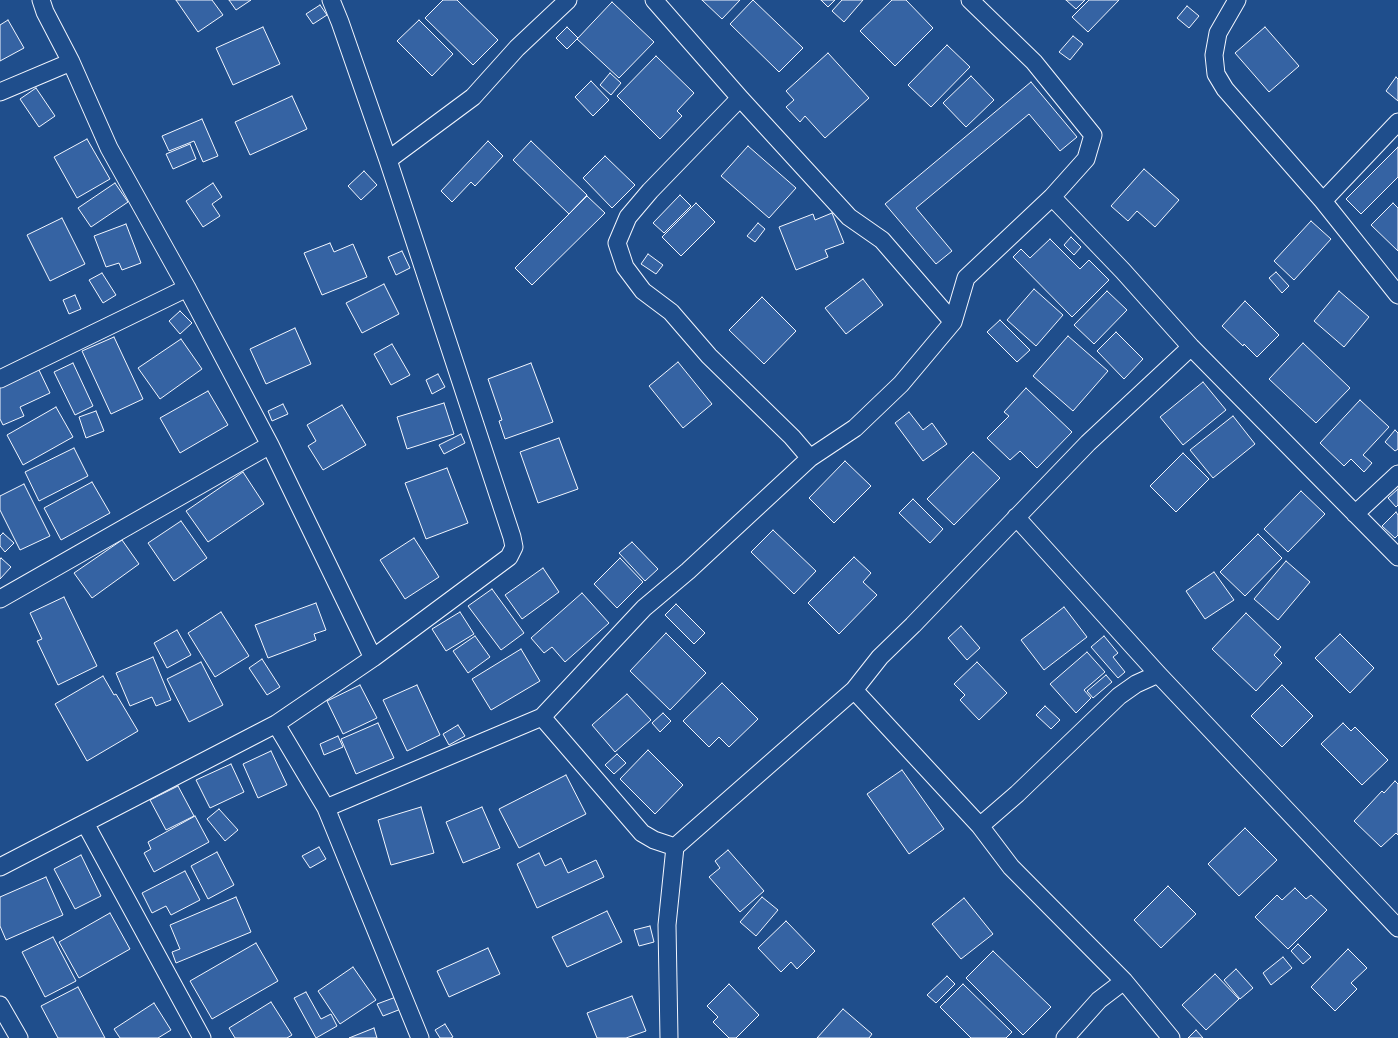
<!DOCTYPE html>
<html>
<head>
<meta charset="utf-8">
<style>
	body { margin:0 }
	canvas { display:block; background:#1f4e8c }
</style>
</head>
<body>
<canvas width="1398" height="1038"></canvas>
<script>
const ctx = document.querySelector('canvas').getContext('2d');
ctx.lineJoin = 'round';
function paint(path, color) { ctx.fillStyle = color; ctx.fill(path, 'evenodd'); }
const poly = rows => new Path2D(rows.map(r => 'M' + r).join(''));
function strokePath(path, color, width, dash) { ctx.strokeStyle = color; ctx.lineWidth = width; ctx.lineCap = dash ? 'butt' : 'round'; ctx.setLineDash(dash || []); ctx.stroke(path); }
const building = poly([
	[176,0,212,0,223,15,198,32,176,0],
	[229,0,251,0,236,10,229,0],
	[443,0,457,0,498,40,473,65,425,18,443,0],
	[702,0,740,0,722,19,702,0],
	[753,0,803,48,779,72,730,24,753,0],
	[821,0,835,0,828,7,821,0],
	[842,0,863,0,844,22,832,11,842,0],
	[892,0,906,0,933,28,895,66,860,31,892,0],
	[1066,0,1085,0,1076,9,1066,0],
	[1089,0,1119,0,1088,32,1072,17,1089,0],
	[612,2,654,42,619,78,577,39,612,2],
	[320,5,327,15,313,24,306,14,320,5],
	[1187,6,1199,16,1189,28,1177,18,1187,6],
	[8,20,24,48,0,61,0,25,8,20],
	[419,20,453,54,432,76,397,41,419,20],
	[263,27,280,64,233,85,216,48,263,27],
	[567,27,578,38,567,49,556,38,567,27],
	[1265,27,1299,66,1269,92,1235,53,1265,27],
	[1073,36,1083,44,1070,60,1059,52,1073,36],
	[947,45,970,67,931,107,908,85,947,45],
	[828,53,869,98,825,138,805,116,800,122,786,107,794,100,786,91,828,53],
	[656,56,694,93,677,111,682,116,660,139,617,96,656,56],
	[610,73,621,83,611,95,600,85,610,73],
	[971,76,994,100,966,127,943,103,971,76],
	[1396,77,1398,79,1398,101,1386,91,1396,77],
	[591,81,609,100,593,116,575,97,591,81],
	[1031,82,1077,137,1060,151,1029,114,916,208,952,251,936,264,885,204,1031,82],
	[36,88,55,116,39,127,20,99,36,88],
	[292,96,307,129,250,155,235,122,292,96],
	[202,119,218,156,203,162,194,141,169,151,162,136,202,119],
	[87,139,110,179,77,198,54,157,87,139],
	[488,141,503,156,475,186,471,182,452,202,441,191,488,141],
	[531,141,587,195,569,214,513,160,531,141],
	[190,144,196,159,173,169,166,154,190,144],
	[748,146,796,188,769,218,721,176,748,146],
	[1398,147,1398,177,1361,214,1346,199,1398,147],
	[605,156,635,185,612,208,583,178,605,156],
	[1144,169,1179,200,1155,227,1137,211,1128,221,1111,206,1144,169],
	[364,171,377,185,361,200,348,186,364,171],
	[115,183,128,202,91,227,78,208,115,183],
	[213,183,222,197,212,204,220,216,203,227,186,201,213,183],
	[680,195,691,206,664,233,653,223,680,195],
	[587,196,605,213,532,285,515,268,587,196],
	[696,203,715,222,681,256,662,237,696,203],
	[1393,203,1398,208,1398,251,1371,225,1393,203],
	[832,213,844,243,825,250,828,257,796,270,779,227,813,214,815,220,832,213],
	[62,218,85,264,50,281,27,235,62,218],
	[1311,221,1331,239,1294,280,1274,261,1311,221],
	[758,223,765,229,755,242,747,236,758,223],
	[126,224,141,263,122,270,119,263,106,267,94,236,126,224],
	[1071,237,1081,247,1074,255,1064,245,1071,237],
	[1050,239,1080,269,1089,260,1109,280,1072,317,1013,257,1021,249,1030,258,1050,239],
	[330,243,334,252,353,244,367,277,322,295,304,253,330,243],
	[402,251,410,268,396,275,388,257,402,251],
	[648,254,663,265,656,274,641,264,648,254],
	[1276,272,1289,286,1282,293,1269,278,1276,272],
	[102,273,116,295,103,303,89,280,102,273],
	[863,279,883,305,846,334,825,308,863,279],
	[384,284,399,314,362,333,346,303,384,284],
	[1034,289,1063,315,1036,346,1007,320,1034,289],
	[1107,291,1127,310,1094,344,1074,325,1107,291],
	[1339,291,1369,317,1344,347,1314,321,1339,291],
	[75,295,81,309,69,314,63,300,75,295],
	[762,297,796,331,764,364,729,330,762,297],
	[1245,301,1279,335,1257,357,1244,344,1243,346,1222,326,1245,301],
	[180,311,192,323,180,334,169,321,180,311],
	[1000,320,1030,350,1017,362,987,332,1000,320],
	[295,328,311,364,266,384,250,349,295,328],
	[1116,332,1143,359,1124,379,1097,351,1116,332],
	[1068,336,1108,371,1073,411,1033,376,1068,336],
	[114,337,143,399,111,414,82,351,114,337],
	[181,339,202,369,160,399,138,368,181,339],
	[1303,343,1350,388,1316,423,1269,379,1303,343],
	[392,344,410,375,391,385,374,354,392,344],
	[678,362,712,404,683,428,649,386,678,362],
	[73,363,93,406,75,415,54,372,73,363],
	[531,363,553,422,505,439,499,421,502,420,488,379,531,363],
	[38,368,50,393,20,407,24,416,3,425,0,419,0,385,38,368],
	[438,374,445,387,432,394,426,380,438,374],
	[1203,382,1226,410,1183,445,1160,417,1203,382],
	[1026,388,1072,432,1037,468,1020,451,1010,460,987,438,1009,416,1004,412,1026,388],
	[208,391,228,425,180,453,160,418,208,391],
	[1360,400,1389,427,1363,455,1372,463,1364,472,1351,459,1344,466,1320,443,1360,400],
	[444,403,454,434,407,449,397,417,444,403],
	[283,404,288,414,272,421,268,411,283,404],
	[342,405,366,445,323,470,308,446,316,441,307,425,342,405],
	[56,407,73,437,23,465,7,435,56,407],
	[96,411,104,431,86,438,79,417,96,411],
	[909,412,923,430,932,423,947,444,923,461,895,423,909,412],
	[1233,416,1255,444,1213,478,1190,450,1233,416],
	[1395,430,1398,433,1398,449,1395,451,1385,442,1395,430],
	[461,434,465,443,444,454,439,445,461,434],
	[559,438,578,489,538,503,520,452,559,438],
	[74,448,88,476,39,501,25,472,74,448],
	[973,452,1000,478,954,525,927,499,973,452],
	[1183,453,1209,479,1176,512,1150,486,1183,453],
	[845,461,871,486,834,523,809,498,845,461],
	[447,468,468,523,426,539,405,483,447,468],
	[243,472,264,504,208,542,186,511,243,472],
	[92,482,110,513,61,540,44,508,92,482],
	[24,484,50,536,20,550,0,510,0,496,24,484],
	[1398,489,1398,505,1396,507,1388,498,1398,489],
	[1301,491,1325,514,1288,552,1264,529,1301,491],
	[913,499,943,529,930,543,899,513,913,499],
	[1396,512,1398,515,1398,535,1395,538,1382,526,1396,512],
	[181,521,207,558,174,581,148,543,181,521],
	[773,530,816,571,794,594,751,552,773,530],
	[3,533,14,543,5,552,0,546,0,536,3,533],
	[1258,534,1282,558,1245,596,1220,572,1258,534],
	[414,538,439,577,405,599,380,560,414,538],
	[122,540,139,564,92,598,74,573,122,540],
	[632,542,658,569,645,581,619,553,632,542],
	[854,557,871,573,863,582,877,595,839,634,808,603,854,557],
	[1,558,11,567,0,579,0,559,1,558],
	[620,558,643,582,617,608,594,584,620,558],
	[1286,561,1310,582,1278,620,1254,599,1286,561],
	[543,568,559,592,522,619,505,595,543,568],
	[1214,572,1234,600,1205,619,1186,591,1214,572],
	[492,589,524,633,501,650,468,606,492,589],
	[582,593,609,623,565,662,552,647,544,653,531,638,582,593],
	[64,597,97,666,58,685,37,641,42,639,30,613,64,597],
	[316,603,326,630,314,634,316,640,268,658,255,625,316,603],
	[676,604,705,633,694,644,665,615,676,604],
	[1064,607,1087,637,1044,670,1021,640,1064,607],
	[221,612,249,656,215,677,188,633,221,612],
	[460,612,474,634,446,651,432,629,460,612],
	[1246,613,1281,647,1274,655,1282,663,1256,691,1212,649,1246,613],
	[961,626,980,648,967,660,948,638,961,626],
	[177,630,191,655,167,668,154,643,177,630],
	[666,633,706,673,670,710,630,671,666,633],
	[1340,634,1374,668,1350,693,1315,658,1340,634],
	[475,636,490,657,468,673,453,651,475,636],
	[1104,636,1118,653,1113,657,1125,672,1118,678,1091,647,1104,636],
	[521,649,540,681,491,710,472,679,521,649],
	[1087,652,1105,672,1084,690,1091,698,1076,713,1050,684,1087,652],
	[153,657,171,700,156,706,152,697,130,706,116,673,153,657],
	[262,659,280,687,267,695,249,668,262,659],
	[201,662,223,705,189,722,167,679,201,662],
	[977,662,1007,693,979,720,960,700,965,695,954,684,977,662],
	[1106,675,1112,682,1093,698,1087,691,1106,675],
	[103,676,114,695,116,694,138,731,87,761,55,704,103,676],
	[722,683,758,719,729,747,719,737,709,747,683,721,722,683],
	[360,685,377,718,343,734,327,701,360,685],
	[417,685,440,735,407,751,383,700,417,685],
	[1282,685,1313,716,1282,747,1251,716,1282,685],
	[627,694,651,720,615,752,592,725,627,694],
	[1045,706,1060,720,1051,729,1036,715,1045,706],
	[663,713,671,721,660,732,652,723,663,713],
	[378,723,394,758,356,774,341,739,378,723],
	[1343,723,1351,731,1355,727,1388,760,1362,785,1321,744,1343,723],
	[458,725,465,736,449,745,443,734,458,725],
	[338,736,343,747,324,755,320,744,338,736],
	[648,750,683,785,655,814,620,779,648,750],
	[271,751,287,785,258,798,243,764,271,751],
	[617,754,626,763,614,774,605,765,617,754],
	[231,764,244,792,210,808,196,780,231,764],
	[902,770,944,829,909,854,867,794,902,770],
	[566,775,586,814,519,848,499,809,566,775],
	[1395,781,1398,784,1398,835,1396,833,1381,847,1354,821,1382,791,1384,793,1395,781],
	[178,786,194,816,166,830,150,800,178,786],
	[421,807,434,853,391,865,378,820,421,807],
	[482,807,500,848,463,863,446,822,482,807],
	[219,809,238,830,225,841,207,819,219,809],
	[195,816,209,842,154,872,144,853,151,849,148,842,195,816],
	[1245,828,1277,860,1239,896,1208,864,1245,828],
	[319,847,326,859,310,868,302,856,319,847],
	[728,850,764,891,740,912,709,877,720,868,715,861,728,850],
	[217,852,234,885,208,899,191,866,217,852],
	[539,853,545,866,561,858,568,873,596,860,604,877,537,908,517,864,539,853],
	[81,855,101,896,75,909,54,869,81,855],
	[185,871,200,900,171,915,166,906,152,913,142,893,185,871],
	[46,877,63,915,6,940,0,926,0,897,46,877],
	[1168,886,1196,914,1161,948,1134,920,1168,886],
	[1295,888,1306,899,1311,895,1327,910,1288,949,1255,917,1277,895,1282,900,1295,888],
	[236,897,251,932,176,963,172,952,180,949,170,925,236,897],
	[762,897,778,910,756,936,740,922,762,897],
	[964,898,993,934,961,959,932,924,964,898],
	[607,911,622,942,567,967,552,937,607,911],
	[110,913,130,949,79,978,59,942,110,913],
	[786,921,815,951,797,969,791,962,781,972,758,948,786,921],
	[650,926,654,942,639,946,634,930,650,926],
	[53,937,76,981,45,997,22,952,53,937],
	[256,943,278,981,212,1019,190,981,256,943],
	[1298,944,1311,957,1303,964,1291,951,1298,944],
	[488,948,500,974,449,997,437,971,488,948],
	[1348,949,1367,968,1351,983,1357,989,1335,1011,1311,987,1348,949],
	[993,951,1051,1007,1023,1035,966,978,993,951],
	[1283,957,1292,968,1271,985,1263,973,1283,957],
	[353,967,376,1000,340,1024,318,991,353,967],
	[1236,969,1253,988,1240,999,1224,980,1236,969],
	[1215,974,1239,999,1206,1030,1182,1005,1215,974],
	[947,976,955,984,936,1003,927,995,947,976],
	[729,984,759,1015,736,1038,729,1038,713,1022,718,1017,707,1006,729,984],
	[963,984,1012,1032,1006,1038,971,1038,940,1007,963,984],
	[78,987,105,1038,58,1038,41,1006,78,987],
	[306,992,321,1019,331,1014,337,1026,316,1038,294,998,306,992],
	[632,996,646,1031,626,1038,597,1038,587,1013,632,996],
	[396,997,401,1009,383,1016,377,1004,396,997],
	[271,1002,292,1035,287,1038,235,1038,229,1028,271,1002],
	[154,1003,171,1030,158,1038,120,1038,114,1029,154,1003],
	[843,1009,872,1034,869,1038,817,1038,843,1009],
	[445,1024,453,1037,451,1038,440,1038,435,1030,445,1024],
	[374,1028,377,1038,349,1038,374,1028],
	[1196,1030,1203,1038,1188,1038,1196,1030]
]);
const street = poly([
	[41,0,45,12,71,62,109,148,187,288,270,445,373,658],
	[654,0,740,98,849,217,882,240,953,322],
	[1237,0,1218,33,1214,55,1216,74,1225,89,1323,201,1398,295],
	[0,92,71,62],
	[740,98,650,191,628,217,617,243,625,267,643,291,671,312,709,356,792,437,810,458],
	[388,160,473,97,517,48,568,0],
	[1052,197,1123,271,1191,347,1398,557],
	[1323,201,1398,122],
	[0,379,187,288],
	[1355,514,1398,474],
	[1016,517,1158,674,1398,928],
	[0,599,270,445],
	[854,690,980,826,1011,867,1124,981,1171,1038],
	[542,717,642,833,654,840,675,847],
	[276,724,326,808,420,1038],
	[326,808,542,717,644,608,688,571,810,458,855,428,901,384,953,322,966,278,1052,197,1086,159,1093,135,1034,62,970,0],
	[85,823,202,1038],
	[980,826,1017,794,1119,696,1136,684,1158,674],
	[0,867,276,724,373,658,509,557,514,547,512,537,388,160,340,22,331,0],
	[0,1005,19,1038],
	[669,1038,667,925,675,847,854,690,880,657,913,625,1088,443,1191,347],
	[1065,1038,1099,1000,1124,981]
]);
paint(building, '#3563a3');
strokePath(building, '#f2f6ff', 1);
strokePath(street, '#f2f6ff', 19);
strokePath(street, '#1f4e8c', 17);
</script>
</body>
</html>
